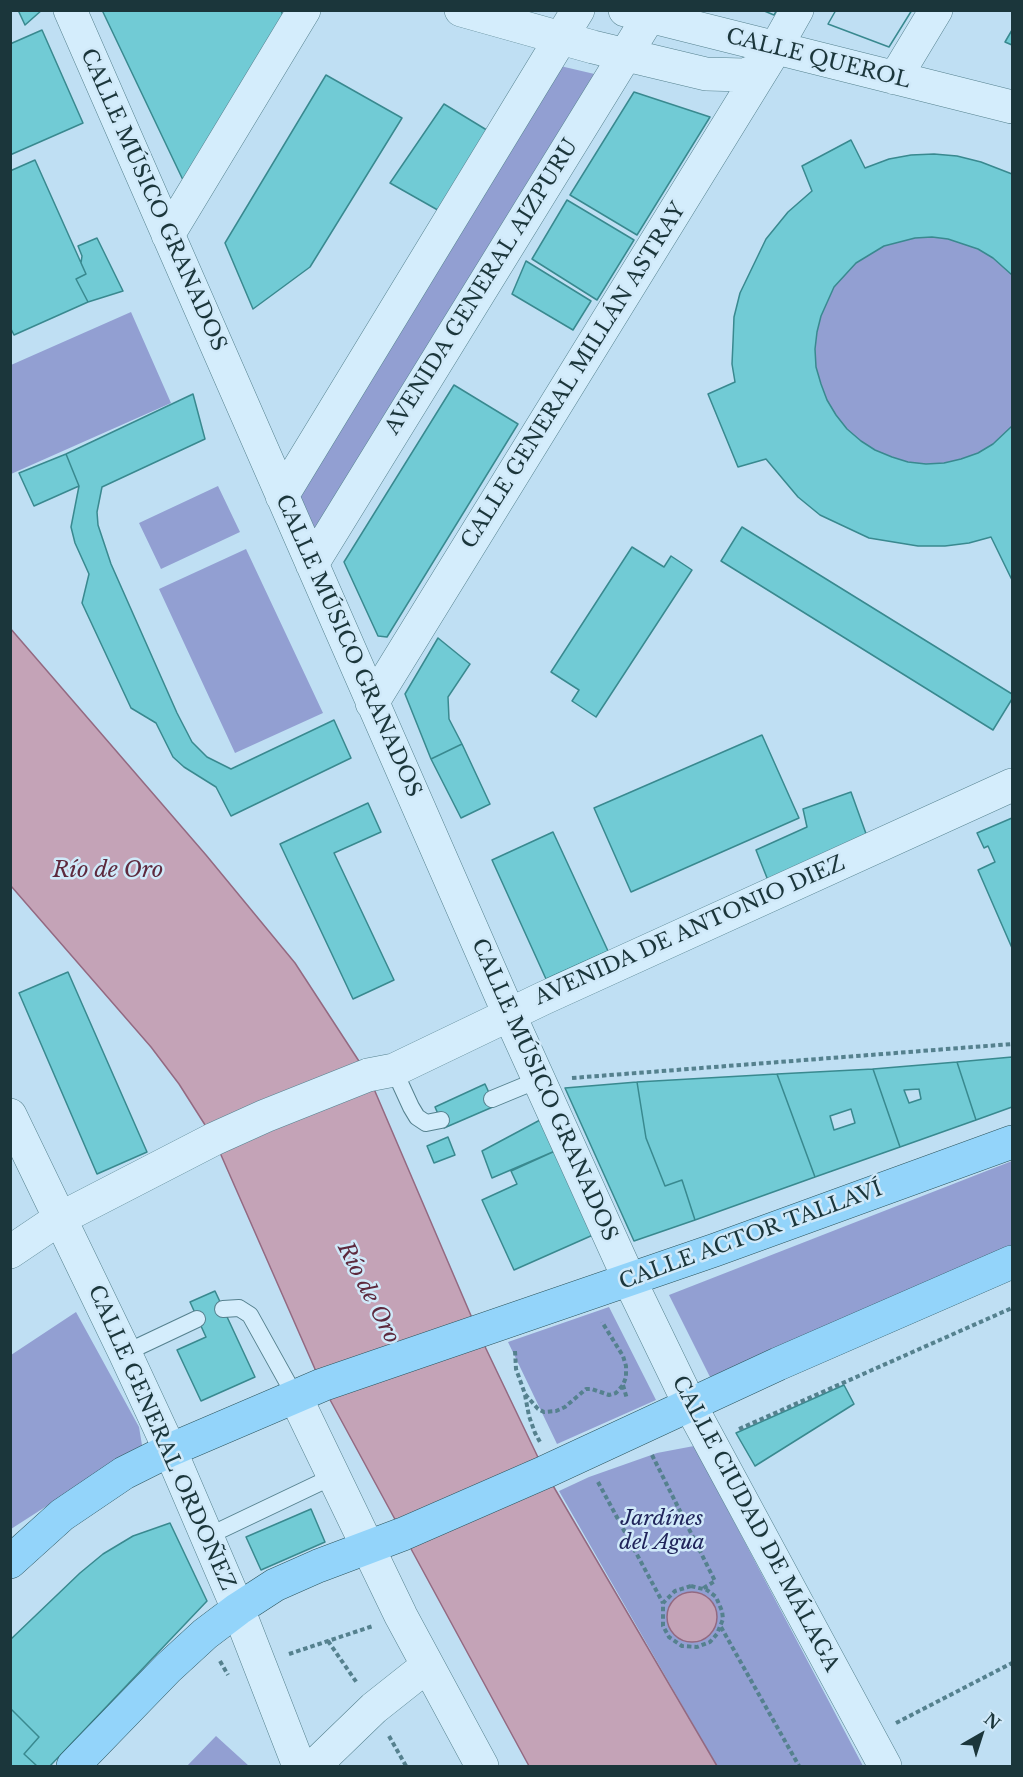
<!DOCTYPE html>
<html>
<head>
<meta charset="utf-8">
<style>
	body { margin:0 }
	#map { position:relative; width:1023px; height:1777px; overflow:hidden; background:#bfdff3; font-family:"Libre Baskerville",serif }
	canvas { display:block }
	.frame { position:absolute; inset:0; border:12px solid #1b363b; pointer-events:none }
	.north { position:absolute; left:951px; top:1705px; width:60px; height:60px; -webkit-text-stroke:4px #d0e9f9; paint-order:stroke; rotate:39deg; font-size:16px; font-weight:700; line-height:24px; text-align:center; color:#1b363b }
	.north::after { content:''; display:block; margin:auto; width:21px; height:27px; background:#1b363b; clip-path:polygon(50% 0,100% 100%,50% 72%,0 100%) }
</style>
</head>
<body>
<div id="map">
<canvas width="1023" height="1777"></canvas>
<div class="frame"></div>
<div class="north">N</div>
</div>
<script>
const ctx = document.querySelector('canvas').getContext('2d');
ctx.lineJoin = 'round';
function paint(path, color) { ctx.fillStyle = color; ctx.fill(path, 'evenodd'); }
const poly = rows => new Path2D(rows.map(r => 'M' + r).join(''));
function strokePath(path, color, width, dash) { ctx.strokeStyle = color; ctx.lineWidth = width; ctx.lineCap = dash ? 'butt' : 'round'; ctx.setLineDash(dash || []); ctx.stroke(path); }
function label(font, color, halo, rows, align = 'center') {
  ctx.font = font + ' "Libre Baskerville",serif'; ctx.lineWidth = 5; ctx.setLineDash([]); ctx.textBaseline = 'middle'; ctx.strokeStyle = halo; ctx.fillStyle = color; for (const [text, x, y, turn = 0] of rows) {
    ctx.save(); ctx.translate(x, y); ctx.rotate((+turn || 0) * Math.PI / 180); ctx.textAlign = isNaN(turn) ? turn : align; if (halo) ctx.strokeText(text, 0, 0); ctx.fillText(text, 0, 0); ctx.restore();
  }
}
const green = poly([
	[556,65,603,76,310,545,291,495],
	[851,140,865,168,911,155,934,154,957,156,981,162,1012,174,1012,580,991,537,969,543,945,546,918,546,869,538,820,515,798,497,766,459,738,467,708,394,735,382,732,364,733,342,734,317,740,293,766,239,788,212,812,191,802,166],
	[131,312,171,403,11,474,11,365],
	[218,486,240,532,161,569,139,523],
	[246,549,323,713,235,753,159,589],
	[1012,1161,1012,1245,710,1377,669,1295],
	[609,1307,656,1400,557,1444,508,1342],
	[76,1312,139,1427,143,1451,126,1455,11,1529,11,1355],
	[694,1446,863,1766,717,1766,559,1491,589,1477,657,1453],
	[216,1736,249,1766,187,1766]
]);
const water = poly([
	[10,628,206,855,295,963,368,1075,478,1332,545,1472,717,1766,529,1766,322,1385,214,1139,179,1084,151,1047,11,886,10,628],
	'667 1617a25 25 0 1 1 50 0a25 25 0 1 1-50 0Z'
]);
const building = poly([
	[18,10,42,10,25,25,18,10],
	[102,10,281,10,285,22,183,180,102,10],
	[762,10,777,10,774,15,762,10],
	[762,10,777,10,774,15,762,10],
	[836,10,912,10,889,47,828,24,836,10],
	[836,10,912,10,889,47,828,24,836,10],
	[42,30,83,123,10,155,10,44,42,30],
	[1012,30,1012,45,1005,42,1012,30],
	[326,75,402,118,310,267,253,309,225,243,326,75],
	[634,92,710,117,637,235,570,195,634,92],
	[444,104,490,132,443,213,390,183,444,104],
	[851,140,865,168,889,159,911,155,934,154,957,156,981,162,1012,174,1012,275,993,258,978,249,948,239,932,237,915,238,884,246,856,263,834,287,821,316,817,332,815,349,816,367,821,384,827,400,836,415,847,429,861,441,875,450,892,457,908,462,926,464,944,463,961,459,978,453,993,444,1012,426,1012,580,991,537,969,543,945,546,918,546,869,538,820,515,798,497,766,459,738,467,708,394,735,382,732,364,733,342,734,317,740,293,766,239,788,212,812,191,802,166,851,140],
	[35,160,86,274,76,279,88,302,14,335,10,327,10,171,35,160],
	[567,200,634,240,597,300,532,259,567,200],
	[97,238,123,291,88,302,76,279,86,274,81,263,82,256,78,246,97,238],
	[526,261,591,301,573,330,512,294,526,261],
	[454,385,518,424,387,637,378,636,344,562,454,385],
	[193,394,205,439,102,487,97,512,98,525,111,564,177,713,192,742,207,757,231,769,334,720,351,758,231,816,216,787,184,767,173,757,156,723,131,708,82,603,89,574,75,543,71,527,79,486,66,454,193,394],
	[66,454,79,486,34,506,19,473,66,454],
	[742,527,1012,694,1012,699,993,730,721,561,742,527],
	[632,547,664,567,671,556,692,570,596,717,572,701,579,690,551,672,632,547],
	[438,638,470,664,448,697,449,719,462,744,431,759,405,694,438,638],
	[762,735,799,818,631,892,594,808,762,735],
	[462,744,490,804,461,818,431,759,462,744],
	[851,792,869,842,769,883,756,850,807,827,803,809,851,792],
	[368,803,381,832,334,853,394,980,353,999,280,844,368,803],
	[1012,818,1012,948,978,870,995,862,988,846,984,848,977,833,1012,818],
	[553,832,608,951,546,979,492,860,553,832],
	[68,972,147,1152,97,1174,19,993,68,972],
	[1012,1057,1012,1107,976,1120,957,1062,1012,1057],
	[957,1062,976,1120,900,1147,873,1069,957,1062],
	[919,1089,921,1099,909,1103,904,1090,919,1089],
	[873,1069,900,1147,815,1177,777,1074,873,1069],
	[851,1109,855,1123,834,1130,830,1116,851,1109],
	[777,1074,815,1177,695,1220,682,1180,665,1186,646,1138,637,1082,777,1074],
	[637,1082,646,1138,665,1186,682,1180,695,1220,634,1241,565,1088,637,1082],
	[485,1084,495,1106,444,1128,435,1107,485,1084],
	[540,1120,555,1151,492,1178,482,1151,540,1120],
	[448,1137,455,1155,434,1163,427,1146,448,1137],
	[555,1151,593,1235,514,1270,482,1200,517,1184,511,1171,555,1151],
	[215,1291,255,1377,201,1401,177,1350,206,1337,190,1302,215,1291],
	[844,1385,854,1404,755,1466,736,1433,844,1385],
	[311,1509,325,1542,261,1570,246,1537,311,1509],
	[170,1523,207,1601,50,1766,37,1766,24,1754,39,1737,10,1708,10,1640,80,1573,103,1554,133,1536,170,1523],
	[10,1708,39,1737,24,1754,37,1766,10,1766,10,1708]
]);
const path = poly([
	[572,1078,1012,1044],
	[515,1351,516,1369,525,1394,538,1409,544,1412,556,1411,565,1407,586,1389,592,1389,609,1395,616,1393,623,1385,626,1377,626,1366,623,1356,602,1322],
	[623,1385,627,1399],
	[525,1395,529,1416,535,1433,540,1442],
	[739,1429,1012,1308],
	[652,1455,715,1581,702,1589],
	[598,1482,663,1603],
	[691,1586,707,1590,716,1597,722,1611,723,1619,717,1634,710,1642,697,1647,682,1646,669,1637,663,1626,663,1603,675,1591,691,1586],
	[721,1627,799,1766],
	[328,1641,357,1683],
	[289,1654,373,1626],
	[220,1661,228,1675],
	[896,1723,1012,1663],
	[389,1736,406,1766]
]);
const service = poly([
	[394,1070,411,1107,417,1117,426,1123,441,1120],
	[492,1099,538,1080],
	[223,1309,239,1308,250,1315,295,1396],
	[125,1353,197,1319],
	[206,1537,334,1476]
]);
const minor = poly([
	[70,10,509,1014,629,1279,690,1405,885,1766],
	[461,10,593,47,706,74,745,75,764,67],
	[625,10,1012,107],
	[895,78,936,10],
	[168,235,304,10],
	[282,496,578,10],
	[312,564,653,10],
	[372,703,775,49,797,10],
	[10,1115,125,1353,170,1450,238,1609,299,1766],
	[10,1252,59,1219,214,1139,265,1116,368,1075,394,1070,544,998,1012,785],
	[295,1396,401,1616,482,1766],
	[314,1766,374,1708,427,1666]
]);
const primary = poly([
	[10,1562,62,1515,124,1473,170,1450,322,1385,715,1250,1012,1142],
	[73,1766,168,1668,205,1634,238,1609,275,1585,318,1566,403,1534,545,1472,778,1364,1012,1262]
]);
const streetNames = [
	["CALLE QUEROL",818,59,14],
	["CALLE MÚSICO GRANADOS",153,200,66],
	["AVENIDA GENERAL AIZPURU",482,287,-58],
	["CALLE GENERAL MILLÁN ASTRAY",574,376,-58],
	["CALLE MÚSICO GRANADOS",348,646,66],
	["AVENIDA DE ANTONIO DIEZ",690,931,-24],
	["CALLE MÚSICO GRANADOS",544,1090,66],
	["CALLE ACTOR TALLAVÍ",751,1236,-20],
	["CALLE GENERAL ORDOÑEZ",161,1438,66],
	["CALLE CIUDAD DE MÁLAGA",755,1524,62]
];
const parkNames = [
	["Jardínes",662,1519],
	["del Agua",662,1543]
];
const waterNames = [
	["Río de Oro",108,871],
	["Río de Oro",368,1293,63]
];
paint(green, '#929fd2');
paint(water, '#c4a3b7');
strokePath(water, '#936981', 1.5);
paint(building, '#71cbd5');
strokePath(building, '#39898f', 1.5);
strokePath(service, '#55818e', 18);
strokePath(minor, '#55818e', 34);
strokePath(primary, '#2a535b', 34);
strokePath(path, '#55818e', 4, [4.5, 3]);
strokePath(service, '#d4edfc', 16);
strokePath(minor, '#d4edfc', 33);
strokePath(primary, '#93d4fa', 33);
label('21px', '#1b363b', '#d0e9f9', streetNames);
label('italic 21px', '#20245a', '#d0e9f9', parkNames);
label('italic 22px', '#5d293d', '#d0e9f9', waterNames);
</script>
</body>
</html>
